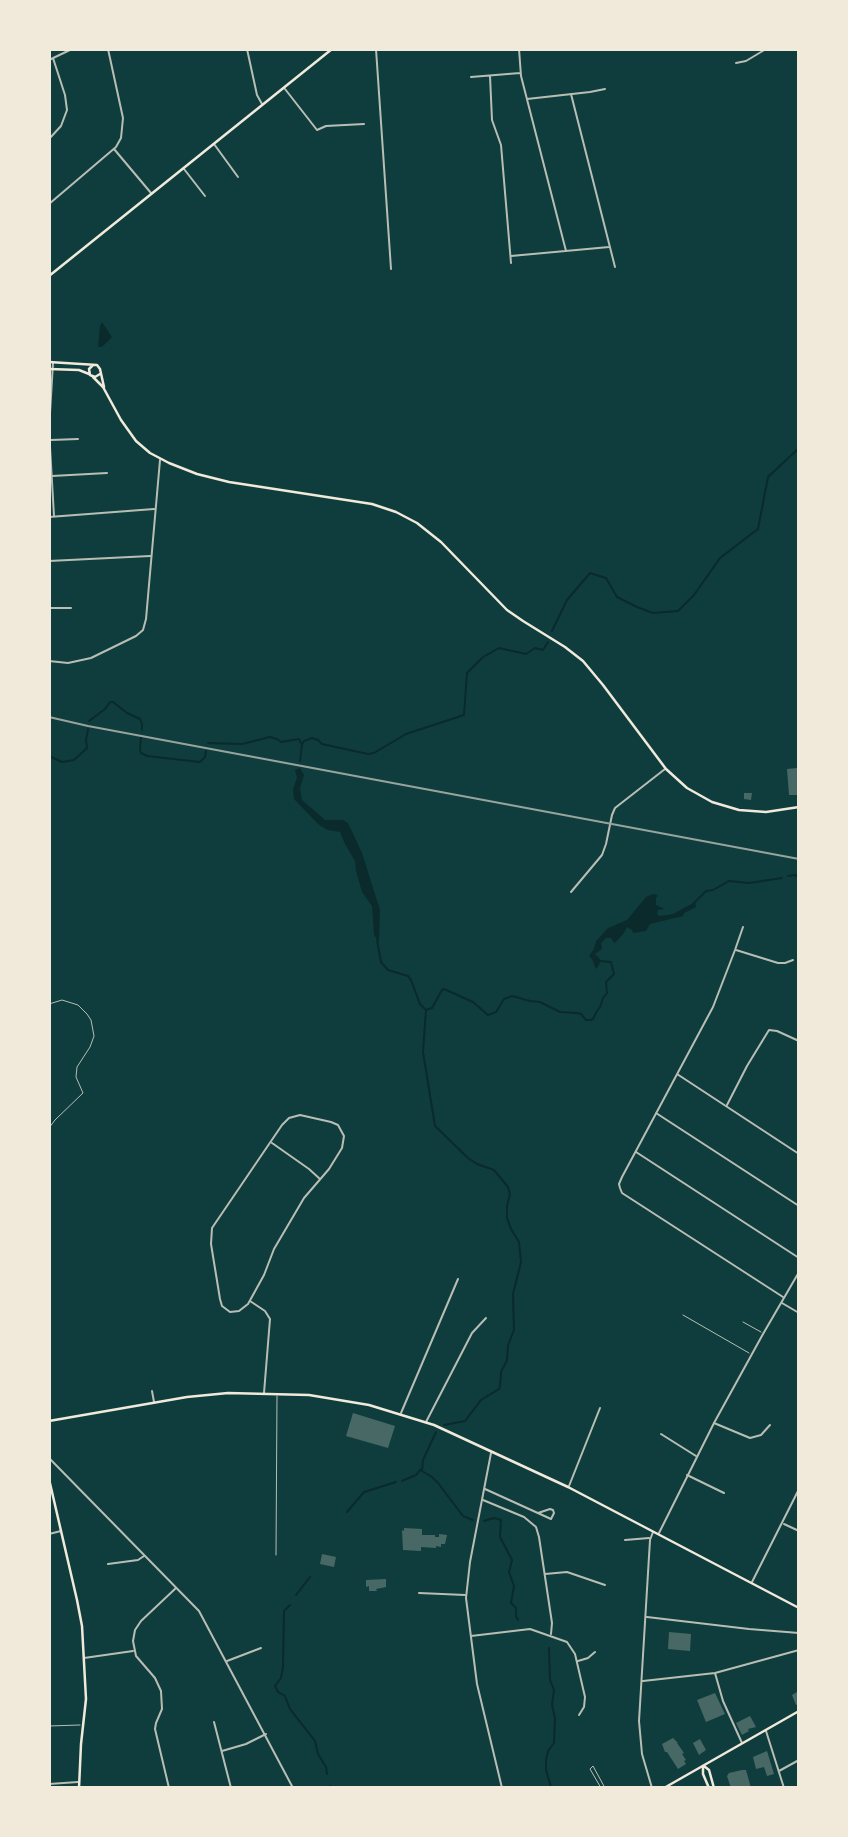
<!DOCTYPE html>
<html>
<head>
<meta charset="utf-8">
<style>
	body { margin:0 }
	#map { position:relative; width:848px; height:1837px; overflow:hidden; background:#0f3d3e; font-family:"IBM Plex Sans",sans-serif }
	canvas { display:block }
	.frame { position:absolute; inset:0; border:51px solid #f1e9da; pointer-events:none }
</style>
</head>
<body>
<div id="map">
<canvas width="848" height="1837"></canvas>
<div class="frame"></div>
</div>
<script>
const ctx = document.querySelector('canvas').getContext('2d');
ctx.lineJoin = 'round';
function paint(path, color) { ctx.fillStyle = color; ctx.fill(path, 'evenodd'); }
const poly = rows => new Path2D(rows.map(r => 'M' + r).join(''));
function strokePath(path, color, width, dash) { ctx.strokeStyle = color; ctx.lineWidth = width; ctx.lineCap = dash ? 'butt' : 'round'; ctx.setLineDash(dash || []); ctx.stroke(path); }
const water = poly([
	[102,322,112,337,102,347,98,347,100,326],
	[300,768,304,775,300,788,302,800,325,820,343,820,348,823,362,853,380,910,379,942,374,935,372,906,362,892,356,871,355,861,345,844,340,832,328,830,319,825,294,799,293,789,297,778,295,770],
	[653,894,658,895,656,898,656,905,665,909,658,910,657,914,659,916,673,914,695,902,696,907,684,913,683,916,650,924,646,931,633,933,632,930,627,927,624,933,616,942,614,943,611,938,606,938,601,943,602,949,595,954,601,960,598,967,596,969,592,959,589,956,594,949,596,941,608,928,627,920,646,897]
]);
const stream = poly([
	[552,631,567,600,590,573,606,578,617,597,637,607,653,613,678,611,694,595,720,558,758,529,768,477,799,448],
	[89,721,105,709,110,702,113,702,127,713,140,719,142,724,142,730],
	[141,737,140,750,141,753,147,756,200,762,205,757,206,751],
	[208,743,242,744,270,737,277,739,281,742,299,739,302,745,300,761],
	[302,745,304,741,312,738,318,740,322,744,368,754,374,753,406,734,464,715,467,673,483,657,499,648,526,654,535,648,543,650,548,642],
	[49,756,62,762,74,760,87,748,86,740,88,729],
	[788,876,795,875,799,877],
	[694,903,706,891,713,890,729,881,749,883,782,878],
	[377,940,381,962,388,970,408,976,411,980,420,1004,426,1010,432,1008,442,990,444,989,473,1002,488,1015,496,1012,504,999,512,996,530,1001,540,1002,560,1012,577,1013,581,1014,586,1020,590,1020,593,1019,597,1011,600,1007,603,998,607,993,606,982,614,974,611,962,600,961],
	[426,1010,423,1052,435,1126,468,1158,477,1164,494,1170,508,1187,510,1194,507,1206,507,1218,511,1229,519,1242,521,1262,513,1294,514,1330,508,1345,507,1360,501,1372,500,1386,499,1389,481,1400,465,1421,444,1425],
	[436,1432,423,1460,422,1471,432,1477,438,1483,463,1516,473,1520],
	[402,1481,416,1475,421,1469],
	[347,1512,364,1492,396,1482],
	[484,1521,494,1518,501,1520,500,1537,512,1560,509,1572,514,1586,511,1603,516,1608,516,1616,518,1620],
	[296,1595,310,1577],
	[290,1605,284,1611,283,1667,281,1678,275,1686,278,1692,285,1696,290,1709,315,1741,318,1754,326,1767,327,1774],
	[549,1648,550,1680,554,1690,552,1705,555,1718,554,1743,548,1751,546,1760,546,1770,551,1787],
	[330,1786,332,1788],
	[336,1788,338,1788]
]);
const building = poly([
	[797,768,798,795,789,795,787,769],
	[744,793,752,793,751,800,744,799],
	[353,1413,395,1426,388,1448,346,1436],
	[404,1528,422,1529,422,1535,435,1535,435,1537,439,1537,439,1534,447,1535,445,1544,441,1544,441,1547,436,1546,436,1548,421,1547,421,1551,403,1550,402,1530,404,1531],
	[322,1554,336,1557,334,1567,320,1564],
	[386,1579,386,1587,376,1589,377,1591,369,1591,369,1586,366,1587,366,1580],
	[669,1632,691,1634,690,1651,668,1649],
	[797,1692,799,1695,799,1703,796,1705,792,1695],
	[715,1693,725,1714,706,1722,697,1700],
	[750,1716,756,1727,748,1729,749,1731,742,1735,736,1723],
	[673,1738,678,1743,677,1743,684,1753,682,1754,686,1760,684,1761,686,1764,678,1769,667,1752,665,1752,662,1744],
	[700,1739,706,1750,699,1755,693,1743],
	[767,1751,774,1774,767,1776,764,1767,756,1769,753,1757],
	[742,1770,746,1770,751,1788,731,1788,727,1776,729,1773]
]);
const service = poly([
	[49,1004,62,1000,78,1005,87,1014,91,1020,94,1036,90,1047,77,1067,76,1077,83,1093,55,1120,49,1128],
	[683,1315,749,1353],
	[743,1322,761,1332],
	[276,1555,277,1396],
	[49,1726,80,1725],
	[601,1788,590,1769,593,1766,605,1788]
]);
const minor = poly([
	[247,49,257,95,262,104],
	[376,49,391,269],
	[519,49,521,76,566,251],
	[49,60,72,49],
	[736,63,746,61,766,49],
	[490,76,492,120,501,145,511,263],
	[471,77,520,73],
	[285,89,317,130,326,126,364,124],
	[571,94,615,267],
	[527,99,590,92,605,89],
	[49,139,61,126,67,110,65,95,53,58],
	[214,144,238,177],
	[114,149,151,193],
	[184,169,205,196],
	[49,204,116,147,121,138,123,118,108,49],
	[511,256,609,247],
	[53,363,49,430,54,516],
	[51,440,78,439],
	[52,476,107,473],
	[49,517,154,509],
	[49,561,150,556],
	[49,608,71,608],
	[49,661,68,663,91,658,136,636,143,630,146,619,160,460],
	[571,892,602,855,606,844,612,815,615,808,665,769],
	[743,927,735,950,713,1007,622,1177,619,1184,620,1188,622,1193,783,1297],
	[736,950,778,963,785,963,793,960],
	[677,1074,799,1154],
	[727,1105,747,1066,769,1030,777,1031,799,1041],
	[656,1113,799,1206],
	[300,1115,331,1122,338,1125,344,1136,342,1148,329,1169,304,1198,274,1249,264,1275,248,1304,239,1311,230,1312,222,1306,220,1299,211,1244,212,1228,282,1125,289,1118,300,1115],
	[272,1143,309,1169,320,1179],
	[636,1152,799,1258],
	[250,1301,265,1311,270,1319,264,1393],
	[782,1303,799,1313],
	[152,1391,154,1402],
	[401,1413,458,1279],
	[426,1422,472,1333,486,1318],
	[714,1423,750,1438,761,1435,770,1425],
	[661,1434,696,1456],
	[687,1475,724,1493],
	[569,1486,600,1408],
	[485,1489,551,1519,554,1513,553,1510,550,1509,538,1513],
	[483,1500,524,1517,536,1527,539,1537,552,1623,551,1634],
	[784,1524,799,1531],
	[49,1534,61,1531],
	[625,1540,649,1538],
	[108,1564,138,1560,144,1556],
	[545,1574,567,1572,605,1585],
	[752,1582,799,1489],
	[419,1593,465,1595],
	[647,1617,749,1629,799,1633],
	[799,1617,799,1619],
	[471,1636,530,1629,567,1642,575,1654,585,1697,584,1707,579,1715],
	[84,1658,133,1651],
	[227,1661,261,1648],
	[578,1661,588,1658,595,1652],
	[715,1673,723,1701,742,1743],
	[643,1681,715,1673,799,1650],
	[214,1722,231,1788],
	[766,1731,784,1788],
	[222,1751,246,1744,266,1734],
	[779,1771,799,1760],
	[49,1784,78,1782],
	[169,1788,155,1729,156,1723,162,1709,161,1691,155,1678,136,1656,133,1641,135,1630,141,1621,176,1588],
	[652,1788,642,1754,639,1721,650,1540,653,1532]
]);
const tertiary = poly([
	[491,1453,470,1562,466,1598,477,1684,502,1788],
	[49,1458,199,1611,293,1788],
	[659,1533,714,1423,763,1334,799,1272]
]);
const secondary = poly([
	[49,276,332,49],
	[49,362,97,365,100,369,104,387],
	[93,365,89,369,90,375,95,377,100,374],
	[49,369,79,370,89,374],
	[93,377,103,387,121,420,136,441,150,453,169,463,197,474,229,482,372,504,396,512,417,523,441,542,507,610,523,621,565,647,583,661,603,685,666,769,687,788,712,802,739,810,766,812,799,807],
	[49,1421,187,1397,228,1393,309,1395,369,1405,434,1425,568,1487,799,1608],
	[49,1479,77,1600,82,1626,86,1699,81,1744,79,1788],
	[703,1766,703,1774,709,1788],
	[704,1766,709,1770,714,1788]
]);
const primary = poly([
	[664,1788,799,1711]
]);
const rail = poly([
	[49,717,88,726,799,859]
]);
paint(water, '#0a2a2b');
strokePath(stream, '#0a2a2b', 2);
paint(building, '#486865');
strokePath(service, '#b8beb3', 1);
strokePath(minor, '#b8beb3', 2);
strokePath(tertiary, '#b8beb3', 2);
strokePath(secondary, '#f1e9da', 2.5);
strokePath(primary, '#f1e9da', 2.5);
strokePath(rail, '#97a49c', 2);
</script>
</body>
</html>
